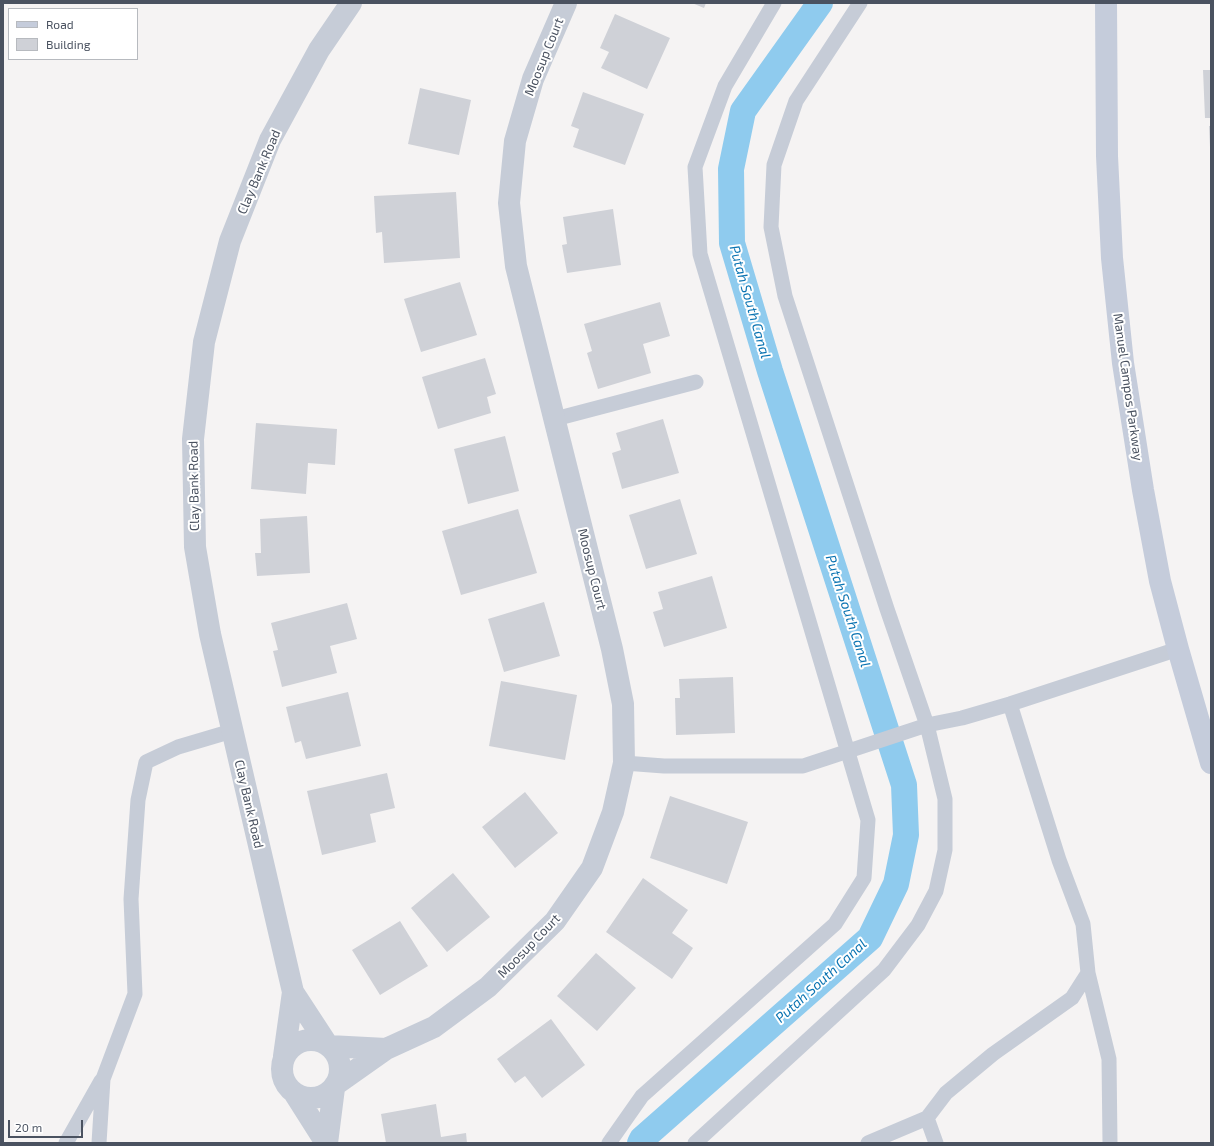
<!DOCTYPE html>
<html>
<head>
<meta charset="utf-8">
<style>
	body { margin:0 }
	#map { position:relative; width:1214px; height:1146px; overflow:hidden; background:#f5f3f3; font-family:"Exo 2",sans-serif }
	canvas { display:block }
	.frame { position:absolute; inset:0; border:4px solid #4a5260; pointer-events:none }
	.legend { position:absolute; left:8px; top:8px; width:130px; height:52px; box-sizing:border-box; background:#fff; border:1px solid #b7babf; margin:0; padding:5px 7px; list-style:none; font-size:12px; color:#4a5260 }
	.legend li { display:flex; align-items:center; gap:8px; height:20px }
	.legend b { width:20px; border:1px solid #b7babf }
	.scale { position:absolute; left:8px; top:1120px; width:75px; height:18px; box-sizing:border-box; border:2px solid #4a5260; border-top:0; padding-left:5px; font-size:12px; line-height:14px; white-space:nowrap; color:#4a5260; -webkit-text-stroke:3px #fff; paint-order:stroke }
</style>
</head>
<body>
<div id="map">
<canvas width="1214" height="1146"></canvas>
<div class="frame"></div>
<ul class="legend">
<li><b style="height:5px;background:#c5ccdb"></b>Road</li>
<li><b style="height:11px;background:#cfd1d7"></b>Building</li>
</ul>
<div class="scale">20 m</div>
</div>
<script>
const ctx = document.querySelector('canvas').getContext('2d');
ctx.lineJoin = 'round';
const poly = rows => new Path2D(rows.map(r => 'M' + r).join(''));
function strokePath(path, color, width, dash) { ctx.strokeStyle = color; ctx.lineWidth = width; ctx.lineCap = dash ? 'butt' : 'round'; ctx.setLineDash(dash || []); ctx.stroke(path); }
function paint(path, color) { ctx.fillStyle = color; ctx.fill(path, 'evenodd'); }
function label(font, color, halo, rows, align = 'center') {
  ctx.font = font + ' "Exo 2",sans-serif'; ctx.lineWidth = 4; ctx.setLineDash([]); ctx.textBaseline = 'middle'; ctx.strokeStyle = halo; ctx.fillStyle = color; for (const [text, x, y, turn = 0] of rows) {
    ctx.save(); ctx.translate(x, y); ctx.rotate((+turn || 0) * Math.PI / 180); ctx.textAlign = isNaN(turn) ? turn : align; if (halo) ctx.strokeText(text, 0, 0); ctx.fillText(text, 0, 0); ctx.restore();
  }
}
const canal = poly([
	[640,1143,642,1139,870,938,896,884,906,835,904,785,770,371,732,243,731,169,743,111,820,3]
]);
const building = poly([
	[692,3,706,3,704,8],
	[615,14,670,38,647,89,601,68,609,52,600,48],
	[1203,70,1211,70,1211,118,1205,118],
	[420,88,471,100,459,155,408,144],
	[583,92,644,114,625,165,573,147,579,129,571,126],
	[1209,126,1211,126,1211,147,1210,147],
	[456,192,460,258,384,263,382,232,376,233,374,196],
	[613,209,621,265,567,273,562,245,567,244,563,217],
	[460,282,477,335,421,352,404,299],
	[660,302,670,336,643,344,651,373,598,389,587,353,592,351,584,324],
	[485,358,496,394,487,397,491,413,438,429,422,377],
	[663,419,679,473,622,489,612,453,621,450,616,433],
	[256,423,337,429,335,465,308,463,306,494,251,489],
	[505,436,519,491,468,504,454,449],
	[680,499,697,554,646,569,629,515],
	[518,509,537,573,461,595,442,531],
	[307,516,310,573,257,576,255,553,261,553,260,519],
	[712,576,727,628,664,647,653,612,663,609,658,592],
	[544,602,560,656,504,672,488,619],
	[347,603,357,639,330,646,337,673,282,687,273,651,278,650,271,623],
	[733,677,735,733,676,735,675,698,680,698,679,679],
	[501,681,577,695,565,760,489,746],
	[348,692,361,746,306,759,301,741,295,743,286,707],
	[387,773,395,808,370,814,376,842,322,855,307,791],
	[525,792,558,833,515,868,482,827],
	[670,796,748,822,727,884,650,858],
	[453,873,490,917,447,952,411,908],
	[643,878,688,910,672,933,693,948,672,979,606,932],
	[400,921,428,966,380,995,352,950],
	[596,953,636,988,597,1031,557,996],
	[551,1019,585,1065,542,1098,525,1076,515,1083,497,1059],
	[436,1104,441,1137,466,1133,467,1143,386,1143,381,1114]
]);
const lane = poly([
	[555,419,696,382],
	[624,763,664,766,803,766,927,725,962,718,1010,704,1178,649],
	[1088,973,1109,1059,1110,1143],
	[927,1118,936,1143],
	[66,1143,101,1081],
	[99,1143,103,1079,135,994,131,899,138,800,146,762,178,747,232,731],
	[609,1143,642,1096,835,924,864,878,868,820,700,254,695,167,725,86,774,3],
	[695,1143,884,970,918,925,936,891,945,850,945,799,927,725,887,609,785,296,771,227,774,165,796,101,860,3],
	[868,1143,927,1118,946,1093,993,1054,1072,998,1088,973,1083,924,1059,860,1010,704]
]);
const street = poly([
	'282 1069a29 29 0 1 1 58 0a29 29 0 1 1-58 0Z',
	[327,1044,293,992,210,634,195,547,193,439,204,342,230,241,270,140,319,50,351,3],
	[329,1046,386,1049],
	[284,1056,293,992],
	[335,1085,386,1049,434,1027,488,987,555,921,592,868,613,812,624,763,623,704,612,649,516,266,509,203,515,141,533,79,566,3],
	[295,1094,326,1143],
	[327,1143,334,1088]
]);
const secondary = poly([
	[1106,3,1107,156,1112,258,1123,363,1143,490,1160,581,1178,649,1211,763]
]);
const streetNames = [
	["Moosup Court",544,57,-68],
	["Clay Bank Road",259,172,-67],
	["Manuel Campos Parkway",1128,387,82],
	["Clay Bank Road",194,486,-91],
	["Moosup Court",592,569,76],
	["Clay Bank Road",249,804,77],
	["Moosup Court",529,946,-46]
];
const waterNames = [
	["Putah South Canal",750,302,74],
	["Putah South Canal",848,611,72],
	["Putah South Canal",821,981,-42]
];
strokePath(canal, '#8fcbee', 26);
paint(building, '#cfd1d7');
strokePath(lane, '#c6ccd7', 15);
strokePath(street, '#c6ccd7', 22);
strokePath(secondary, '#c5ccdb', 22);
label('13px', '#4a5260', '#fff', streetNames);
label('italic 14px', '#0b74b2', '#fff', waterNames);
</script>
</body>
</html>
